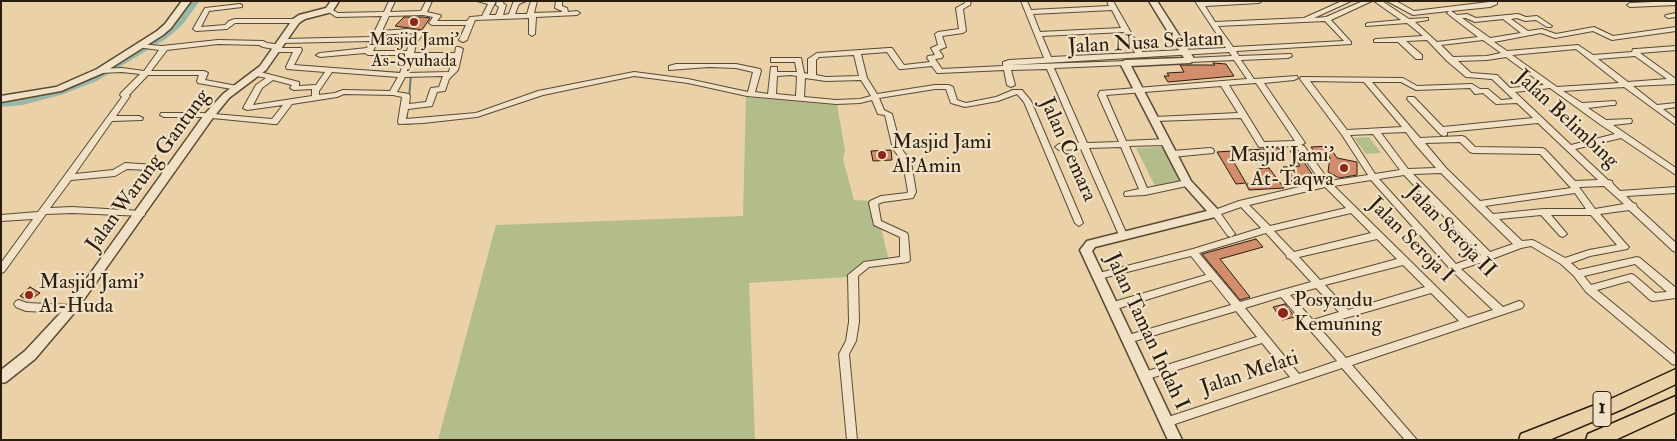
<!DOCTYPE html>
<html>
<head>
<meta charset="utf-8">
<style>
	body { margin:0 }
	#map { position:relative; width:1677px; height:441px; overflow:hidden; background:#ead1a8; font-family:"IM FELL Double Pica",serif }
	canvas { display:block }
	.frame { position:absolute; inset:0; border:2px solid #291d0d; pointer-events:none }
</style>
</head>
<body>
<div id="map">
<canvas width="1677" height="441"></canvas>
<div class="frame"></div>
</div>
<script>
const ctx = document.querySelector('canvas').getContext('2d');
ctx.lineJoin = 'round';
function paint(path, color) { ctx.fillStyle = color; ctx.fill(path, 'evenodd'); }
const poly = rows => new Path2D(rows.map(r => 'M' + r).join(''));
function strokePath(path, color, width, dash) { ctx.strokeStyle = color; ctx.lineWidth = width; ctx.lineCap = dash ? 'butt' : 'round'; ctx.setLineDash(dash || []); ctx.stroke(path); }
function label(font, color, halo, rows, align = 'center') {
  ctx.font = font + ' "IM FELL Double Pica",serif'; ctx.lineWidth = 4.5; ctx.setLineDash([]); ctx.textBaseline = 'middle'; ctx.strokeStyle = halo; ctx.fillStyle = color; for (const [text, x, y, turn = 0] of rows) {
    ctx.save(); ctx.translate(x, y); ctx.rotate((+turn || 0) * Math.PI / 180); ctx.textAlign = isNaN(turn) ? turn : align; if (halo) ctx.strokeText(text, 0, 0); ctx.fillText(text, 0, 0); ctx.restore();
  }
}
const green = poly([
	[746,97,837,105,845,150,843,159,854,200,874,201,889,260,864,263,848,277,749,283,755,440,438,440,496,225,743,216],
	[1369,137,1381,153,1366,154,1354,138],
	[1165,147,1183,181,1155,186,1136,148]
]);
const stream = poly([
	[372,71,401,73],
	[409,99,411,74],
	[407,112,406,124,413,123]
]);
const canal = poly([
	[1,104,22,102,63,91,96,78,165,36,180,23,196,1]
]);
const building = poly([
	[404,17,423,17,430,18,422,30,395,26,404,17],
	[1213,63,1226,64,1234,76,1168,82,1164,76,1169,76,1167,73,1184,72,1180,65,1215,65,1213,63],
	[1329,146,1337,158,1357,162,1357,175,1339,178,1328,172,1330,157,1318,157,1311,147,1329,146],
	[1279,148,1284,156,1232,159,1246,183,1236,184,1217,152,1279,148],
	[1295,149,1312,174,1303,177,1304,180,1291,181,1283,167,1300,166,1290,151,1295,149],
	[891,150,892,160,873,161,871,151,891,150],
	[1269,168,1284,188,1249,190,1246,184,1265,183,1256,169,1269,168],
	[1256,239,1263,247,1220,259,1250,297,1240,300,1202,254,1256,239],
	[30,287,40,293,29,301,20,296,30,287],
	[1285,304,1287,307,1295,317,1282,320,1273,307,1285,304]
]);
const minor = poly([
	[389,1,395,1,390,12,421,11,426,1,432,1,427,12,440,15,441,16,437,21,467,21,470,17,482,16,488,4,477,1,496,1,489,15,496,15,499,7,496,5,497,1,503,1,503,3,506,5,503,15,509,14,513,3,515,1,526,1,519,4,515,14,527,14,531,1,537,1,534,13,562,12,562,11,555,8,556,1,562,1,562,6,567,8,568,12,577,11,580,13,577,15,536,17,535,34,532,36,529,34,529,18,475,20,467,40,463,42,459,40,466,25,432,25,429,23,433,17,423,15,389,16,382,31,408,29,421,31,424,33,416,43,414,53,455,53,456,47,459,47,463,49,458,70,449,79,445,91,437,92,432,106,408,109,406,119,476,113,538,91,634,72,688,79,748,92,753,72,736,68,709,67,669,70,669,66,676,64,736,64,760,69,761,71,755,92,768,94,771,67,777,67,777,72,797,72,795,62,771,62,771,58,801,58,804,73,808,74,808,59,817,53,889,48,892,48,904,65,930,62,927,58,928,56,935,55,931,48,938,45,935,34,938,32,959,29,956,8,965,3,965,1,971,1,970,5,963,9,966,31,963,33,942,36,946,47,939,50,943,56,942,58,935,59,942,69,1003,66,1003,62,1009,60,1044,58,1021,1,1027,1,1031,10,1109,6,1107,1,1113,1,1142,52,1226,48,1195,1,1262,1,1259,3,1205,6,1215,22,1304,18,1342,1,1351,1,1314,18,1326,17,1363,1,1372,1,1331,20,1351,42,1351,44,1236,51,1239,56,1291,54,1292,56,1288,58,1241,60,1254,79,1297,76,1298,78,1294,80,1264,83,1305,143,1301,145,1304,146,1329,181,1368,175,1342,135,1300,79,1301,77,1403,78,1417,86,1472,84,1480,89,1488,89,1501,100,1513,99,1492,79,1466,77,1447,61,1427,40,1406,41,1422,55,1422,59,1416,59,1398,42,1374,42,1374,40,1376,39,1423,36,1407,23,1366,26,1366,24,1368,23,1401,20,1374,1,1382,1,1409,19,1428,18,1428,20,1415,22,1437,42,1478,37,1448,14,1447,13,1449,11,1413,15,1387,1,1396,1,1414,11,1497,1,1497,4,1490,7,1451,11,1457,15,1467,14,1476,18,1518,14,1526,17,1537,16,1552,26,1551,27,1547,27,1536,20,1525,21,1517,18,1511,19,1528,31,1542,29,1556,34,1594,27,1613,36,1676,27,1676,31,1612,40,1593,31,1555,38,1541,33,1494,42,1507,51,1578,45,1593,55,1632,52,1633,49,1636,49,1676,46,1676,50,1640,53,1676,79,1676,84,1633,86,1657,105,1676,103,1676,107,1663,109,1676,119,1676,125,1624,87,1563,91,1582,103,1615,101,1616,103,1615,105,1612,105,1588,108,1606,120,1631,119,1632,121,1631,123,1613,125,1676,168,1676,175,1621,138,1575,149,1608,180,1612,181,1613,184,1620,191,1676,187,1676,193,1626,196,1633,203,1636,204,1637,207,1676,243,1676,252,1673,251,1629,210,1600,214,1627,245,1629,247,1627,249,1590,256,1571,263,1579,270,1637,257,1640,258,1676,288,1676,298,1653,301,1650,300,1629,281,1597,290,1676,355,1676,365,1672,364,1586,292,1574,276,1561,264,1531,246,1521,248,1492,259,1461,269,1503,307,1519,301,1522,302,1524,305,1522,308,1352,365,1417,440,1405,440,1342,368,1166,427,1162,425,1161,422,1162,419,1290,377,1262,343,1145,380,1141,379,1140,376,1141,373,1257,337,1236,311,1128,343,1125,342,1123,339,1125,336,1231,305,1211,280,1113,310,1110,309,1108,306,1110,303,1206,275,1191,256,1099,279,1096,278,1094,276,1096,274,1099,273,1193,249,1261,228,1241,207,1221,214,1235,234,1231,237,1228,236,1211,213,1212,211,1239,201,1321,182,1297,148,1300,146,1259,147,1241,118,1155,121,1151,119,1155,117,1238,113,1221,86,1106,95,1126,141,1166,139,1170,142,1166,145,1129,146,1147,188,1187,180,1191,183,1187,186,1145,195,1125,196,1124,194,1125,192,1139,189,1121,147,1089,148,1127,235,1123,238,1119,235,1081,149,1059,150,1055,147,1059,144,1079,143,1047,69,1011,70,1015,85,1011,87,1007,85,1004,70,940,73,937,73,932,66,902,69,899,69,887,52,861,54,867,78,877,94,935,85,949,85,953,87,957,100,966,103,996,97,1013,90,1022,90,1031,101,1083,223,1079,226,1075,223,1024,102,1017,94,998,101,965,107,951,103,946,89,935,89,879,98,884,110,892,114,901,148,911,162,916,192,913,198,883,202,878,204,881,221,907,233,908,235,910,260,908,262,869,267,858,276,859,322,856,341,849,354,857,440,847,440,839,354,846,341,849,322,848,275,864,262,900,257,900,237,874,225,869,203,870,201,881,196,907,193,908,192,903,162,893,149,885,115,878,114,872,100,860,103,836,104,747,96,688,83,634,76,543,95,477,117,423,123,399,124,398,122,402,97,393,95,344,94,337,97,292,104,277,124,274,124,202,117,164,117,160,115,161,113,202,113,272,119,283,105,247,110,243,108,256,85,266,78,253,75,253,71,256,71,299,82,299,86,316,85,325,72,287,69,286,67,293,52,274,52,274,49,263,47,259,45,218,44,167,50,151,71,204,71,208,73,205,80,237,86,241,88,237,90,198,83,197,81,199,75,148,75,129,95,130,96,116,116,139,116,143,118,142,120,112,121,75,174,113,170,125,163,172,166,176,169,175,171,127,169,115,176,71,180,50,208,72,207,141,211,145,214,144,216,72,213,46,214,4,272,1,273,1,263,33,219,1,221,1,215,38,212,122,97,120,95,121,93,140,74,122,72,100,73,97,73,97,69,122,68,144,71,159,50,137,47,135,46,139,44,162,46,218,40,263,41,267,43,282,45,282,48,301,48,302,50,294,65,400,73,406,55,368,55,365,53,320,57,316,55,320,53,367,48,370,41,283,43,279,41,283,39,372,37,382,16,336,17,326,10,329,8,338,13,384,12,389,1],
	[1112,10,1121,28,1040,32,1033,14,1112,10],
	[1462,18,1466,18,1475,22,1503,19,1521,33,1490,38,1462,18],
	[1325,21,1344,41,1233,47,1218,26,1325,21],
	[1124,32,1135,53,1051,57,1042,36,1124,32],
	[408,33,416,34,409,43,407,51,373,51,380,35,408,33],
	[1483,40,1501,53,1487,56,1453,57,1441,45,1483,40],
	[1576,49,1619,83,1557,87,1512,55,1576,49],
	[1229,52,1232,56,1190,58,1186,60,1190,62,1234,60,1247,79,1100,91,1098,95,1119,142,1087,143,1054,68,1125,65,1129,63,1128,61,1010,65,1229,52],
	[854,55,859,76,826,77,816,75,816,60,819,57,854,55],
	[1635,56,1667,79,1628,82,1598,59,1635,56],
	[412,57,453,57,449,72,407,73,412,57],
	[1506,57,1544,85,1510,88,1497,75,1471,73,1458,61,1487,60,1506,57],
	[332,72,398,77,390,91,343,90,335,93,319,95,319,91,332,72],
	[791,75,797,76,796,96,776,94,777,76,791,75],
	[443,76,439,87,431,88,430,90,426,102,409,104,410,96,409,94,397,92,405,77,443,76],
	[805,78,826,81,861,80,871,96,860,99,836,100,804,97,805,78],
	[273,80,292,85,290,88,294,90,312,89,312,96,253,105,262,88,273,80],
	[1310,81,1364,82,1402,127,1347,130,1310,81],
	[1372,82,1401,82,1416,90,1470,88,1475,94,1483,93,1496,104,1517,103,1533,118,1443,127,1414,97,1408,97,1407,99,1441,135,1444,136,1447,135,1447,132,1538,123,1598,180,1575,181,1545,149,1542,148,1475,147,1465,137,1462,136,1420,138,1372,82],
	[1256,83,1295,141,1264,142,1229,85,1256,83],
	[1550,88,1601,125,1615,134,1571,145,1515,92,1550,88],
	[1406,132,1414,143,1436,168,1408,169,1381,133,1406,132],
	[1373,134,1400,170,1375,174,1350,135,1373,134],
	[1460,142,1470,152,1473,153,1540,154,1571,188,1480,201,1446,168,1425,143,1460,142],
	[1441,173,1474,206,1513,244,1490,252,1413,174,1441,173],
	[1404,175,1481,255,1456,264,1379,179,1404,175],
	[1371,180,1451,270,1493,310,1468,318,1334,186,1371,180],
	[1604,186,1624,204,1595,209,1579,187,1604,186],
	[1325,187,1346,208,1270,226,1249,205,1325,187],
	[1575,193,1586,209,1543,209,1493,214,1485,206,1575,193],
	[1351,213,1371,233,1294,252,1274,231,1351,213],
	[1541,215,1560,236,1563,237,1567,234,1551,215,1591,215,1617,245,1589,250,1565,258,1535,241,1532,240,1522,241,1499,219,1541,215],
	[1266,233,1286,255,1287,258,1290,259,1311,282,1240,302,1199,253,1266,233],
	[1377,239,1397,259,1320,280,1299,257,1377,239],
	[1635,264,1667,292,1655,293,1634,275,1631,274,1591,285,1584,276,1635,264],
	[1403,265,1425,287,1348,310,1325,285,1403,265],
	[1316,288,1339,312,1313,320,1290,295,1316,288],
	[1431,293,1459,321,1346,358,1318,326,1431,293],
	[1281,297,1337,361,1299,374,1245,308,1281,297],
	[1676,1,1676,5,1630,7,1627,5,1630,3,1676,1],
	[240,4,242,5,242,7,209,11,201,27,225,25,229,21,235,19,296,19,299,21,296,23,235,23,227,29,196,31,193,29,205,8,240,4],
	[1676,13,1676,17,1668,18,1665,16,1666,15,1676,13],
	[1210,148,1213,149,1214,151,1213,153,1172,157,1168,154,1172,151,1210,148],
	[19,300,27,303,71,305,74,306,76,309,74,312,71,313,26,311,16,307,14,304,16,301,19,300]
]);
const tertiary = poly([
	[182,1,191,1,171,28,163,35,103,73,61,91,1,102,1,96,56,87,97,69,157,31,165,24,182,1],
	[331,1,339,1,332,12,305,19,299,23,266,70,229,98,212,119,75,312,35,359,6,382,1,383,1,370,25,351,67,306,204,115,223,94,260,66,293,19,299,15,326,8,331,1],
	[1149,1,1157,1,1195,60,1190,63,1131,66,1191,181,1221,213,1215,217,1095,247,1092,251,1182,440,1168,440,1080,250,1087,241,1207,211,1182,183,1120,63,1125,60,1184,58,1149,1]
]);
const trunk = poly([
	[1676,369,1676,384,1625,408,1549,440,1519,440,1521,434,1613,398,1676,369],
	[1676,396,1676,412,1615,440,1586,440,1588,434,1676,396]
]);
const markers = [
	[414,22,5,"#8f2418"],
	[882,155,5,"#8f2418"],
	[1344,168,5,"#8f2418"],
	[29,295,5,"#8f2418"],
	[1283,313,6,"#8f2418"]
];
const farPoinames = [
	["Masjid Jami'",414,41],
	["As-Syuhada",414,62]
];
const shields = [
	[1602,409,18]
];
const shieldNames = [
	["1",1602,409]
];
const streetNames = [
	["Jalan Nusa Selatan",1146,44,-3],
	["Jalan Belimbing",1566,120,43],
	["Jalan Cemara",1067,150,66],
	["Jalan Warung Gantung",149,171,-54],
	["Jalan Seroja II",1450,232,46],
	["Jalan Seroja I",1410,241,45],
	["Jalan Taman Indah I",1146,332,65],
	["Jalan Melati",1250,374,-18]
];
const poiNames = [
	["Masjid Jami",892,143],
	["Al'Amin",892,167],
	["Masjid Jami'",1334,156,"right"],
	["At-Taqwa",1334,180,"right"],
	["Masjid Jami'",39,283],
	["Al-Huda",39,307],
	["Posyandu",1294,301],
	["Kemuning",1294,325]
];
paint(green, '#b2bd8b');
strokePath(stream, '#6c7969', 2);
strokePath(canal, '#98b7a6', 6);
paint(building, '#d28d6d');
strokePath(building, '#291d0d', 1);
strokePath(minor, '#594a34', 2);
strokePath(tertiary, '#594a34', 3);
strokePath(trunk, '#291d0d', 3);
paint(minor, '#f1e1c6');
paint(tertiary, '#f1e1c6');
paint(trunk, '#ead1a8');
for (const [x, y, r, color] of markers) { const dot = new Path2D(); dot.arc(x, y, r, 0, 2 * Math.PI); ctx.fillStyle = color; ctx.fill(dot); strokePath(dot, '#f1e1c6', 2); }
label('18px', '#291d0d', '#f1e1c6', farPoinames);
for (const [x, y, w] of shields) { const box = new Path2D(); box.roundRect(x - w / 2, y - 17.5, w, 35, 4); ctx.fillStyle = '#f1e1c6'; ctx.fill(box); strokePath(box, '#291d0d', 1); }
label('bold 20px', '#291d0d', null, shieldNames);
label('21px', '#291d0d', '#f1e1c6', streetNames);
label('21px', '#291d0d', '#f1e1c6', poiNames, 'left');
</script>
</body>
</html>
